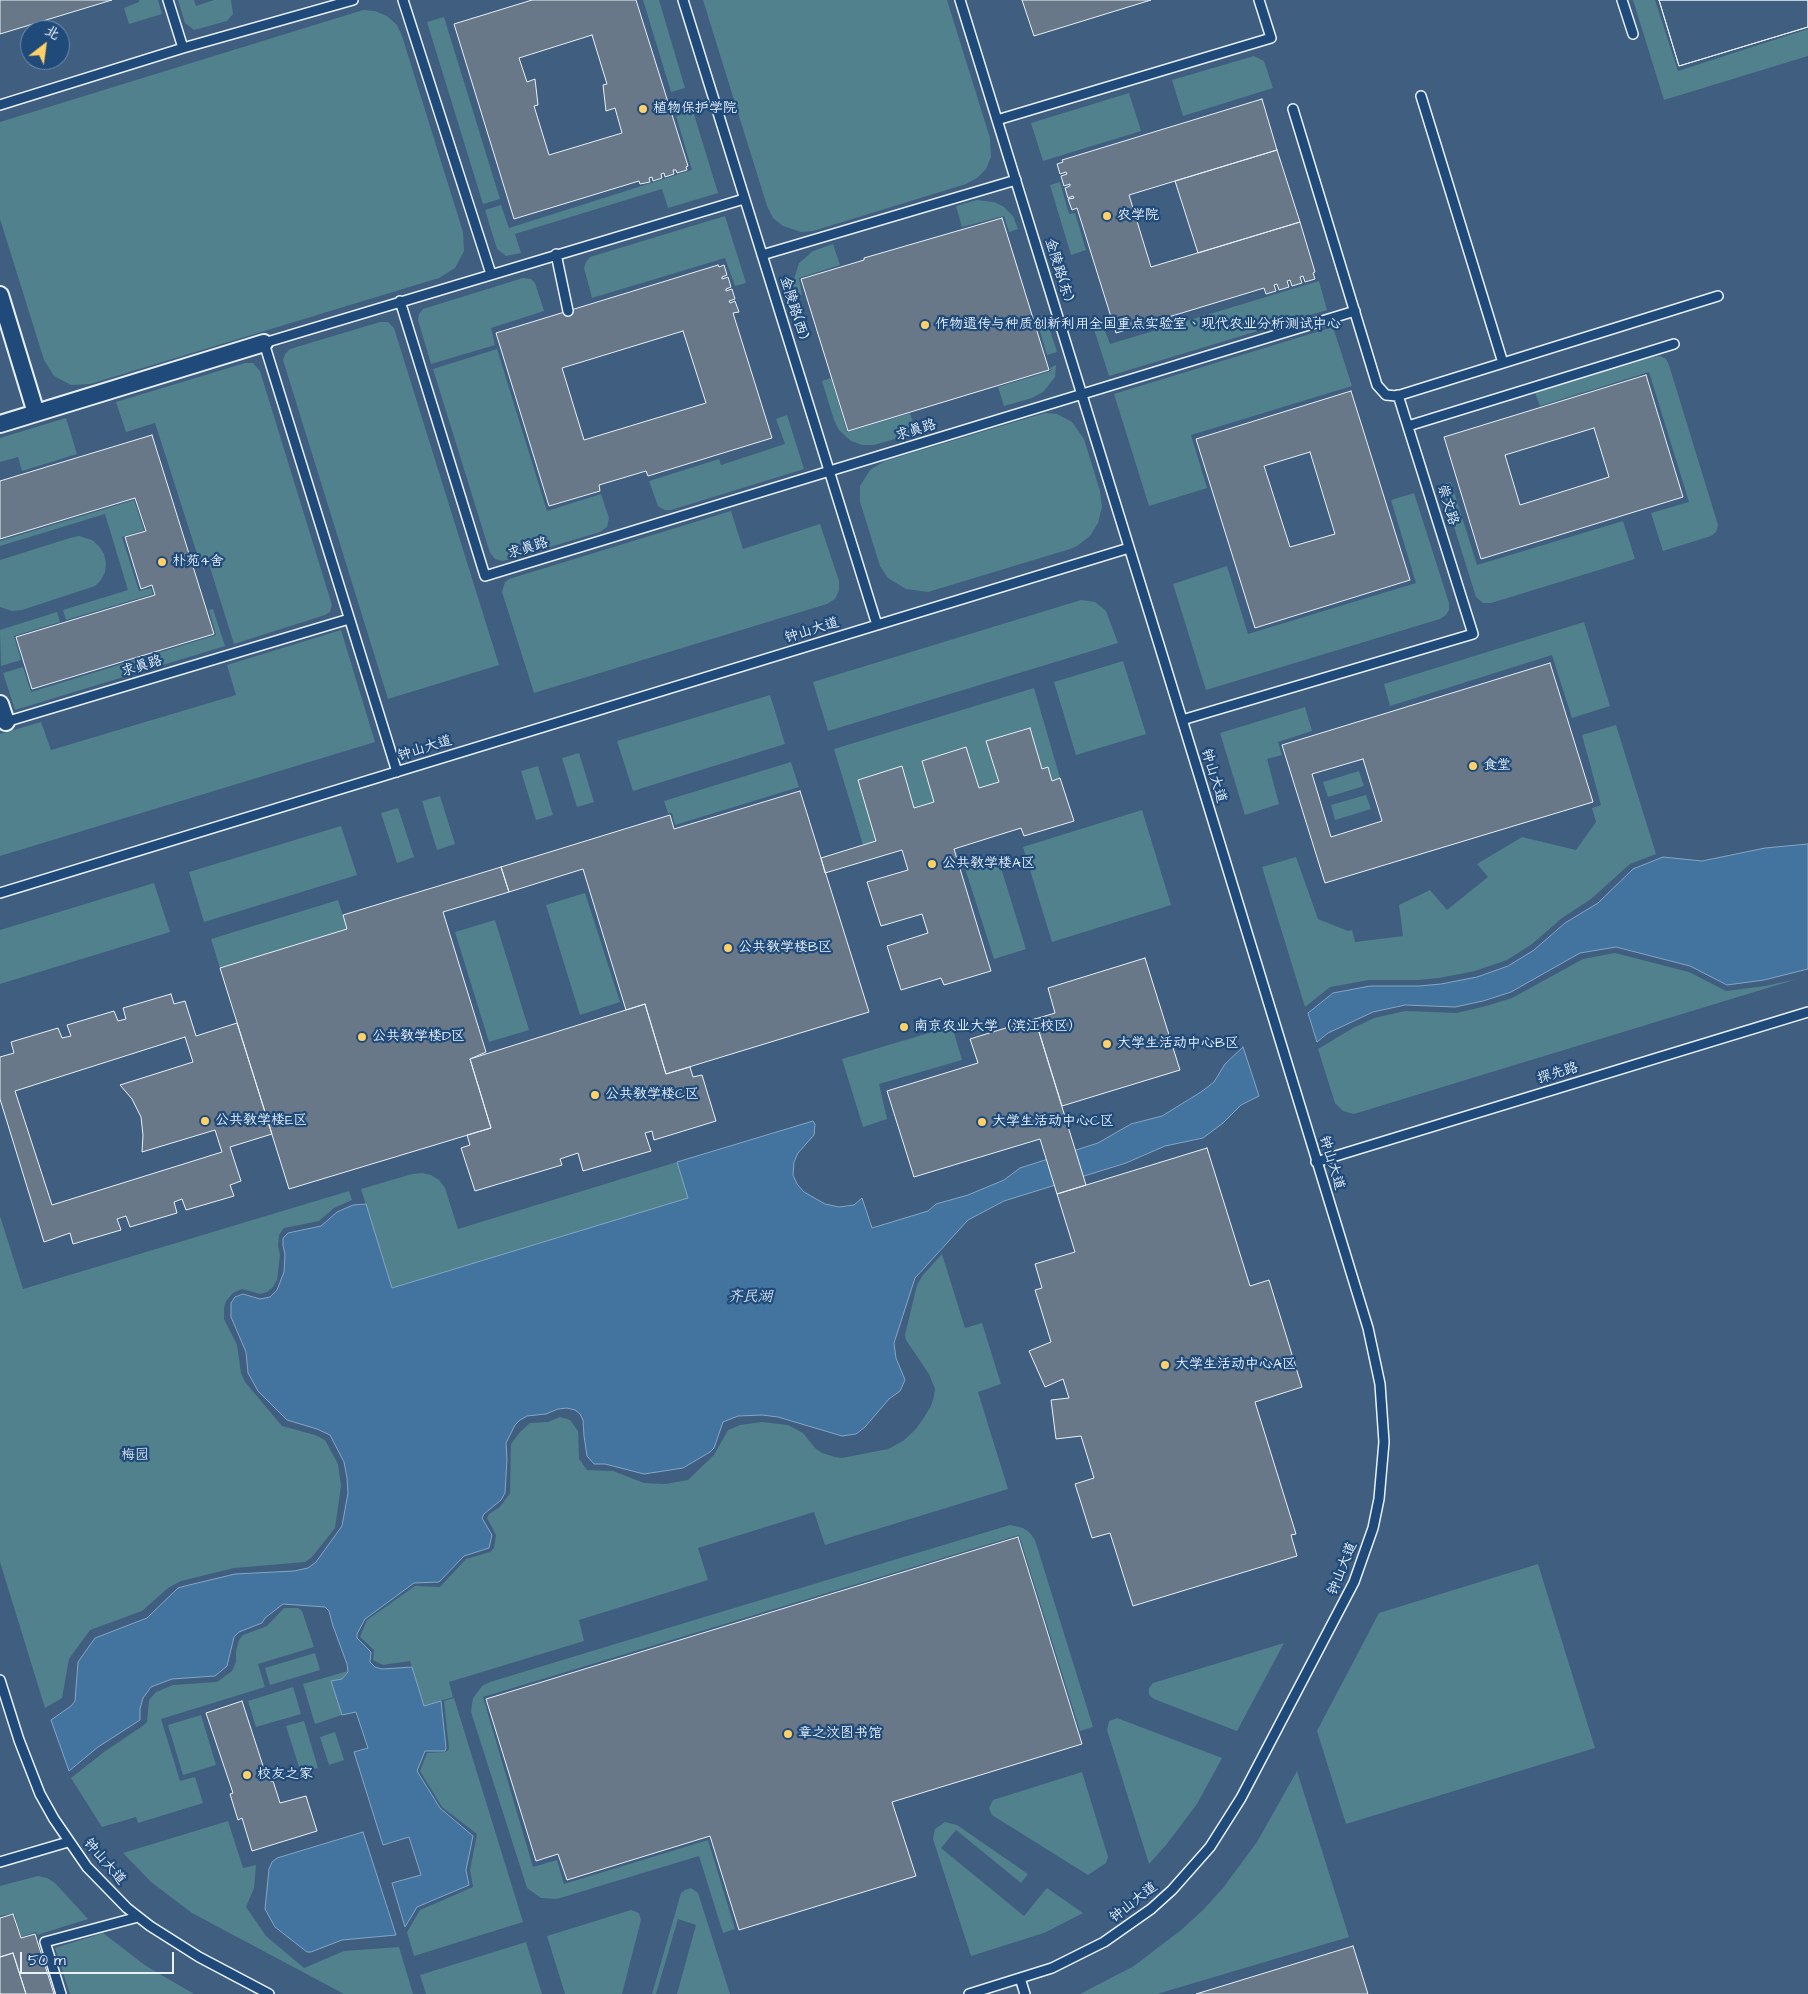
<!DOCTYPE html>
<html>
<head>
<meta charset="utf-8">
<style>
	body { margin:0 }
	#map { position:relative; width:1808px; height:1994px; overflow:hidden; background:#2e537d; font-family:"Architects Daughter","LXGW WenKai TC",sans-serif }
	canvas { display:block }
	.north { position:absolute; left:20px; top:20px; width:50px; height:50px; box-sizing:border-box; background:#1f4a7a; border:1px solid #6f8dac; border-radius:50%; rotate:30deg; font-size:14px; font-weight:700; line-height:20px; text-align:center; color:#e8f1f8 }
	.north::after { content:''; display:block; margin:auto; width:18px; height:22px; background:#ffd166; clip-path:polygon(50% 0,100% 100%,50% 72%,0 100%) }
	.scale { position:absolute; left:20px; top:1952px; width:154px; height:22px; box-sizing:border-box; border:2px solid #e8f1f8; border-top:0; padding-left:6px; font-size:15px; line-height:18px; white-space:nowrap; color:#e8f1f8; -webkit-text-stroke:4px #1f4a7a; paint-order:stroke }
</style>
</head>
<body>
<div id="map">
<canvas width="1808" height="1994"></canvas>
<div class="north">北</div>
<div class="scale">50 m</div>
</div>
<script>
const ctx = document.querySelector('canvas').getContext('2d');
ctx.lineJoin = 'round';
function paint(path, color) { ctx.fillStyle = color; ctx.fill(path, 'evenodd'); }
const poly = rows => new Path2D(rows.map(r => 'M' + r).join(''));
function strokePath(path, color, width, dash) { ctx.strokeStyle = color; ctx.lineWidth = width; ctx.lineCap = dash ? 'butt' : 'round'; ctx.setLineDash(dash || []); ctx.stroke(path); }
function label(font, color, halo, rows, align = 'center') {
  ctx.font = font + ' "Architects Daughter","LXGW WenKai TC",sans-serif'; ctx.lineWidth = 4.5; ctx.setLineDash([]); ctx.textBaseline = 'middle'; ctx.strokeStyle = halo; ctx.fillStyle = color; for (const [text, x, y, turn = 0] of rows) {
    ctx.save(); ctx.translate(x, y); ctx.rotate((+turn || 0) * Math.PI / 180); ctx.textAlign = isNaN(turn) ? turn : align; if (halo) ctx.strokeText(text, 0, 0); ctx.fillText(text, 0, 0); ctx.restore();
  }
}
const built = poly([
	[0,0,1808,0,1808,1994,0,1994],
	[30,30,60,30,60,60,30,60]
]);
const green = poly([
	[139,0,158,0,162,14,129,24,124,8,139,2],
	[178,0,194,0,196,6,214,0,231,0,233,14,227,21,194,30,185,23],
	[643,0,659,0,685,88,671,92],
	[703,0,947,0,990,138,991,157,986,169,977,178,966,184,813,231,801,232,783,226,773,218,767,206],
	[1633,0,1655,0,1678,71,1808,29,1808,56,1664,100],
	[363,10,375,11,387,16,397,25,402,36,463,232,464,251,455,268,439,278,90,384,71,385,54,376,44,360,0,219,0,122],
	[444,17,500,199,483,204,427,22],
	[1254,56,1264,61,1273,88,1183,116,1172,80],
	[1129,93,1141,131,1043,161,1031,123],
	[693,111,718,193,668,208,662,189,515,234,521,253,506,256,497,249,485,210,501,205,509,228,692,170,676,116],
	[1060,182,1069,214,1075,213,1086,250,1071,255,1050,185],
	[977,200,994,202,1004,207,1013,216,1018,229,1009,232,1004,216,962,227,956,206],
	[725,216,746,283,735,286,725,258,592,298,584,268,586,262,590,257],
	[833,244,840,265,799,278,802,295,795,297,793,282,799,263,813,251],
	[523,278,531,279,535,283,544,311,491,328,495,345,431,364,418,320,419,314,423,309],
	[1319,281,1327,310,1109,376,1092,323,1101,320,1110,344],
	[1045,315,1057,352,1047,355,1036,318],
	[380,322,388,322,394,328,499,665,388,699,283,360,285,354,290,349],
	[1333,327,1352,386,1191,435,1207,488,1149,506,1114,394],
	[497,349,547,511,601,494,609,518,607,527,600,532,503,561,495,559,490,553,433,369],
	[1660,356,1666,359,1669,365,1718,525,1716,532,1711,536,1663,551,1651,513,1689,502,1649,372,1540,406,1535,393,1653,357],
	[245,363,253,363,260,371,332,605,330,612,325,615,234,644,207,558,199,560,155,423,126,432,116,402],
	[1056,365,1055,377,1043,392,1032,398,1004,406,998,387,1051,371,1050,368],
	[831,378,847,432,910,413,916,433,874,445,862,445,851,441,839,430,834,420,822,381],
	[1045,413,1057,414,1072,422,1084,439,1100,491,1102,507,1098,523,1090,536,1077,546,1070,549,928,592,906,589,888,578,880,566,860,502,860,486,870,470,885,461],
	[787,415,804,469,671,510,665,510,658,506,649,481,719,459,721,465,785,444,776,419],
	[66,418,77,454,22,471,18,457,0,462,0,438],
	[1451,482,1477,565,1623,521,1635,559,1491,603,1483,603,1476,597,1441,485],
	[1414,493,1449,603,1449,610,1446,615,1440,619,1206,690,1173,584,1227,566,1248,634,1416,583,1391,500],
	[134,500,144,530,122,537,139,591,151,588,153,594,66,620,63,610,128,590,105,514,0,546,0,541],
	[731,511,743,549,820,524,839,581,839,590,835,599,827,604,534,693,502,592,505,582,509,579],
	[79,536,92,540,99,546,104,554,106,563,105,572,101,580,95,586,22,610,12,611,0,607,0,560,70,538],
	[1081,600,1095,602,1106,611,1118,643,828,731,813,682],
	[213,609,225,646,15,710,3,673,23,667,31,692,216,635,209,610],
	[57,612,60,622,14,636,21,660,1,666,0,630],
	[1584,622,1610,706,1572,718,1552,655,1390,706,1384,684],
	[341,630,375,742,0,856,0,734,41,722,51,750,236,695,227,665],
	[1123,661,1146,734,1076,755,1054,682],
	[1034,688,1060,778,1052,781,1048,767,1042,769,1029,728,986,741,999,782,979,788,966,747,922,761,934,802,914,808,902,767,858,780,876,841,863,845,834,749],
	[770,695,785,744,633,791,617,741],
	[1305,707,1312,731,1278,742,1282,755,1267,759,1279,804,1245,815,1220,733],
	[1616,725,1656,854,1630,864,1591,899,1562,918,1532,944,1507,960,1475,971,1439,978,1418,980,1369,980,1330,987,1305,1007,1262,867,1296,857,1318,919,1348,931,1352,930,1355,942,1403,936,1399,905,1430,890,1447,910,1488,877,1477,864,1522,837,1576,850,1596,822,1592,808,1601,805,1582,735],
	[579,753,594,802,577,807,562,758],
	[791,762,799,787,675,825,672,813,668,813,664,801],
	[538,766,553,815,536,820,521,771],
	[1359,771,1364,786,1328,797,1323,782],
	[1366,795,1371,809,1335,820,1331,805],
	[440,796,455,844,437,850,422,801],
	[398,808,414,857,397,863,381,813],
	[1142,810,1171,905,1052,942,1023,847],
	[341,826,357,875,204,922,189,872],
	[997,855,1026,949,994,959,964,865],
	[154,883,170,932,0,984,0,930],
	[585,893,620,1002,580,1015,546,905],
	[338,900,347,929,220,968,211,939],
	[495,920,529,1030,489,1042,455,932],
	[1615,953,1689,972,1726,991,1765,986,1797,979,1354,1114,1343,1111,1335,1103,1318,1049,1353,1028,1374,1018,1405,1011,1457,1013,1486,1006,1512,998,1583,959],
	[952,1026,962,1060,879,1084,887,1119,863,1127,842,1059],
	[677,1162,688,1198,392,1288,361,1189,412,1174,422,1173,431,1175,439,1180,445,1188,458,1229],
	[349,1191,352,1200,334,1208,319,1221,284,1228,279,1235,278,1246,280,1255,277,1280,273,1287,267,1292,260,1294,242,1289,233,1293,226,1301,224,1308,224,1319,237,1345,241,1373,245,1382,282,1426,315,1435,325,1440,338,1464,341,1486,335,1528,312,1557,305,1562,234,1568,181,1581,168,1588,142,1611,90,1630,69,1659,62,1698,45,1708,0,1562,0,1216,23,1289],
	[942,1254,965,1328,982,1323,1001,1384,978,1392,1008,1489,825,1545,814,1512,698,1548,708,1580,579,1620,584,1641,449,1682,453,1697,424,1706,410,1661,383,1665,373,1660,374,1650,360,1637,367,1620,415,1586,440,1587,466,1559,490,1552,494,1548,496,1535,487,1518,489,1514,500,1507,510,1493,511,1444,520,1432,530,1423,548,1422,560,1417,570,1420,578,1431,579,1459,587,1470,613,1471,644,1483,666,1484,688,1480,714,1455,728,1430,740,1425,762,1422,788,1425,803,1433,816,1449,822,1453,835,1457,842,1458,888,1449,903,1441,915,1430,923,1419,931,1406,934,1396,935,1389,929,1374,906,1340,905,1335,917,1285,923,1275],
	[1010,1525,1023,1528,1030,1533,1035,1540,1093,1727,1080,1731,1019,1535,483,1697,533,1867,557,1860,564,1884,708,1840,735,1929,723,1933,699,1856,557,1899,541,1898,527,1888,471,1712,473,1698,482,1686,490,1682,701,1618],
	[1538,1564,1595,1748,1346,1824,1317,1731,1379,1613],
	[284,1608,298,1608,302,1611,314,1647,258,1664,265,1687,161,1719,180,1781,195,1777,203,1803,138,1823,136,1817,102,1827,71,1778,104,1752,144,1725,147,1722,149,1700,156,1692,173,1685,217,1682,232,1671,236,1662,236,1651,239,1640,243,1635,267,1626],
	[1284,1643,1237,1731,1154,1699,1149,1695,1149,1688,1153,1683],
	[315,1653,320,1670,270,1685,265,1668],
	[348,1671,341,1680,332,1681,342,1715,315,1724,303,1684],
	[293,1687,301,1714,256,1727,248,1701],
	[454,1698,523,1922,414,1956,407,1932,420,1910,473,1887,470,1870,477,1834,442,1807,420,1771,427,1753,446,1752,449,1749,444,1701],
	[201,1715,216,1765,183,1775,168,1725],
	[1117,1718,1222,1758,1197,1804,1166,1845,1149,1864,1107,1730,1109,1721],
	[304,1721,318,1768,301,1773,286,1726],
	[335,1732,344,1760,329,1765,320,1737],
	[1297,1771,1349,1937,1157,1994,1080,1994,1134,1966,1181,1930,1203,1910,1223,1888,1257,1842],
	[1082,1772,1108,1857,1106,1863,1088,1875,992,1815,989,1808,993,1800],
	[228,1821,243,1868,256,1865,254,1888,246,1907,266,1936,304,1968,344,1951,399,1947,413,1994,344,1994,192,1913,151,1882,123,1853],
	[945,1822,957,1825,1028,1874,1021,1883,956,1830,941,1848,1024,1916,1047,1888,1083,1913,1044,1933,971,1956,933,1839,935,1829],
	[38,1876,47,1878,55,1883,88,1919,37,1935,36,1932,21,1937,14,1913,0,1916,0,1886],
	[691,1888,698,1893,730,1994,677,1994,696,1925,678,1919,656,1994,652,1994,681,1893,685,1890],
	[631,1910,639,1913,641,1920,622,1994,565,1994,547,1936],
	[103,1933,146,1966,194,1994,70,1994,55,1948],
	[526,1942,542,1994,426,1994,420,1975]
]);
const water = poly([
	[1808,844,1808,969,1764,980,1727,985,1690,966,1616,947,1580,953,1511,992,1483,1001,1455,1007,1405,1005,1373,1012,1328,1033,1317,1042,1308,1013,1333,993,1370,986,1419,986,1441,984,1477,977,1508,966,1534,950,1565,923,1598,903,1633,869,1663,857,1702,861,1765,848,1808,844],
	[1243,1047,1259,1096,1241,1105,1223,1123,1203,1138,1165,1146,1126,1163,1004,1201,968,1220,915,1278,894,1343,896,1358,905,1380,900,1391,889,1399,865,1427,856,1434,842,1436,778,1417,762,1415,738,1416,723,1422,714,1448,710,1452,683,1468,644,1474,605,1464,594,1464,587,1456,584,1436,583,1420,580,1414,575,1410,567,1408,558,1409,546,1414,527,1416,520,1420,515,1425,506,1443,507,1459,505,1493,501,1500,484,1514,482,1518,492,1535,489,1548,464,1556,439,1582,414,1583,365,1619,357,1634,357,1638,371,1652,370,1662,375,1667,382,1669,412,1667,424,1706,441,1701,446,1748,445,1751,425,1751,417,1771,440,1808,473,1836,466,1870,469,1885,417,1907,405,1927,392,1883,421,1875,409,1837,383,1845,354,1752,368,1748,356,1712,342,1715,331,1681,342,1679,348,1672,347,1664,333,1626,329,1611,325,1607,283,1604,265,1618,262,1623,239,1632,234,1637,227,1666,215,1676,172,1679,151,1687,143,1698,140,1709,140,1720,98,1747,69,1771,51,1720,71,1706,75,1701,78,1662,95,1638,147,1618,178,1588,185,1586,235,1574,294,1571,308,1568,316,1562,342,1526,348,1493,347,1478,344,1462,330,1435,317,1429,287,1420,258,1391,248,1373,246,1352,231,1317,231,1303,235,1297,243,1294,260,1299,270,1297,277,1290,284,1272,285,1254,283,1246,283,1238,288,1233,321,1226,337,1212,353,1205,366,1204,392,1288,688,1198,677,1162,813,1121,815,1124,814,1135,798,1153,794,1162,793,1175,797,1184,804,1192,825,1204,839,1207,854,1205,862,1198,872,1228,928,1211,936,1204,968,1195,1004,1180,1020,1168,1098,1143,1131,1124,1162,1116,1201,1092,1214,1082,1225,1064,1243,1047],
	[363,1832,396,1935,342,1940,311,1952,307,1952,275,1927,265,1909,269,1869,272,1862,277,1858,363,1832]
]);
const building = poly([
	[0,0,112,0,0,34,0,0],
	[532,0,636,0,688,166,686,167,687,170,677,173,676,170,673,170,674,174,665,177,664,173,661,174,662,178,653,181,652,177,649,178,650,182,640,184,639,181,514,219,454,24,532,0],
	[592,35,607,84,603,85,606,111,615,108,622,133,549,155,534,106,538,105,535,79,527,82,519,58,592,35],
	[1022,0,1151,0,1034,36,1022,0],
	[1659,0,1808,0,1808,27,1679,66,1659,0],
	[1659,0,1808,0,1808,27,1679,66,1659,0],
	[1262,99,1277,150,1129,195,1151,267,1300,222,1315,272,1313,273,1315,279,1305,282,1303,276,1300,277,1302,283,1292,286,1290,280,1287,281,1289,287,1279,290,1277,284,1274,285,1276,291,1266,294,1264,288,1116,333,1077,208,1072,210,1068,199,1074,198,1073,196,1068,198,1065,188,1070,186,1070,184,1064,186,1061,176,1067,174,1066,172,1060,174,1057,164,1063,162,1062,160,1262,99],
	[1277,150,1300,222,1198,253,1175,181,1277,150],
	[1002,218,1049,370,848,431,801,279,864,260,864,258,1002,218],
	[718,265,719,267,724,265,727,275,722,277,722,279,728,277,731,287,726,289,726,291,732,289,735,299,729,301,730,303,735,301,739,312,733,313,772,438,648,476,646,471,599,485,600,491,549,506,496,333,718,265],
	[683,331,706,403,584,440,562,368,683,331],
	[1646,375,1683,497,1481,559,1444,437,1646,375],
	[1594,428,1609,477,1520,505,1505,455,1594,428],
	[1351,391,1410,580,1255,628,1196,439,1351,391],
	[1310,452,1335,534,1290,547,1264,466,1310,452],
	[152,435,214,634,32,689,16,637,155,595,152,585,141,589,125,537,146,531,135,498,0,539,0,481,152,435],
	[1550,663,1593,802,1325,883,1282,745,1550,663],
	[1363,759,1382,821,1331,837,1312,774,1363,759],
	[1030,728,1042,769,1048,767,1052,781,1060,778,1074,821,1024,836,1021,828,954,849,991,971,944,985,941,978,901,990,887,946,928,933,922,914,881,926,867,882,908,870,902,850,825,873,821,858,876,841,858,780,902,766,914,808,934,802,922,761,966,747,979,788,999,782,986,741,1030,728],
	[800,791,869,1012,666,1074,645,1004,626,1010,583,869,509,892,501,867,670,815,674,829,800,791],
	[501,867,509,892,443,912,486,1052,470,1059,491,1128,289,1189,220,968,347,929,343,915,501,867],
	[1145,958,1180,1070,1062,1106,1035,1019,1055,1013,1048,988,1145,958],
	[171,994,174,1004,185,1001,196,1036,237,1023,272,1134,230,1147,241,1181,230,1185,234,1196,186,1210,182,1199,174,1202,177,1213,130,1227,126,1216,117,1219,121,1230,73,1244,70,1233,44,1242,0,1099,0,1057,14,1053,11,1042,58,1028,62,1038,71,1036,67,1025,114,1011,118,1021,126,1019,123,1008,171,994],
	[185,1037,193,1062,120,1085,132,1099,141,1117,143,1135,142,1152,215,1130,222,1152,52,1205,15,1091,185,1037],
	[645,1004,666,1074,690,1067,693,1077,702,1075,716,1121,654,1140,652,1131,645,1133,651,1151,583,1171,578,1153,560,1159,562,1165,475,1191,461,1148,470,1145,467,1135,491,1128,470,1059,645,1004],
	[1035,1019,1086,1185,1057,1194,1040,1139,914,1177,887,1091,978,1063,970,1039,1035,1019],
	[1207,1148,1250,1286,1269,1280,1302,1387,1255,1402,1296,1534,1291,1535,1297,1556,1133,1606,1110,1533,1092,1538,1075,1484,1094,1478,1081,1436,1056,1439,1051,1400,1069,1398,1063,1379,1045,1387,1029,1351,1051,1342,1035,1290,1042,1288,1035,1264,1075,1252,1057,1194,1207,1148],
	[1018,1537,1082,1744,892,1802,916,1876,739,1930,710,1836,567,1880,558,1854,536,1861,486,1699,1018,1537],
	[242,1701,264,1769,265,1768,270,1781,273,1781,280,1803,306,1796,317,1831,252,1851,242,1818,238,1820,237,1817,230,1794,233,1793,206,1713,242,1701],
	[13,1914,21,1938,35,1934,54,1994,26,1994,13,1953,0,1957,0,1918,13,1914],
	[1353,1946,1368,1994,1196,1994,1353,1946],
	[13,1953,26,1994,0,1994,0,1957,13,1953]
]);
const service = poly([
	[168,0,183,48],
	[403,0,491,274],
	[683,0,877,625],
	[960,0,1158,641,1368,1328,1380,1384,1384,1442,1379,1499,1373,1528,1354,1582,1241,1798,1210,1847,1172,1890,1151,1909,1104,1942,1052,1968,969,1994],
	[1622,0,1633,34],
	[1421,96,1503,363],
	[0,105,183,48,353,0],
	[1293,109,1377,385,1386,395,1397,396,1718,296],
	[997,120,1271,38,1259,0],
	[556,254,568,311],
	[762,255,1016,180],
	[400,301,485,576,1355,311],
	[1408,426,1674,344],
	[1182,720,1473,634,1398,395],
	[2,723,349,619],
	[397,772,264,343,744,199],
	[0,893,1129,548],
	[1316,1162,1808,1012],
	[0,1680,19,1740,40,1794,54,1819,87,1867,127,1908,150,1926,199,1957,269,1994],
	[0,1862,68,1842],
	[1020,1978,1025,1994],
	[61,1994,45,1942,138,1917]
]);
const minor = poly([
	[0,295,36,413],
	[0,424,264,343],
	[0,704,6,722]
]);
const markers = [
	[643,109,5,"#ffd166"],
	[1107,216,5,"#ffd166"],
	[925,325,5,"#ffd166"],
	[162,562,5,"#ffd166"],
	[1473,766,5,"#ffd166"],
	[932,864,5,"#ffd166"],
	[728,948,5,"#ffd166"],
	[904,1027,5,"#ffd166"],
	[362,1037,5,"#ffd166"],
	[1107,1044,5,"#ffd166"],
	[595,1095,5,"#ffd166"],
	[205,1121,5,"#ffd166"],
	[982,1122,5,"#ffd166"],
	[1165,1365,5,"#ffd166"],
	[788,1734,5,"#ffd166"],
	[247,1775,5,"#ffd166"]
];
const poiNames = [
	["植物保护学院",653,109],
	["农学院",1117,216],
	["作物遗传与种质创新利用全国重点实验室、现代农业分析测试中心",935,325],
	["朴苑4舍",172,562],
	["食堂",1483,766],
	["公共教学楼A区",942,864],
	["公共教学楼B区",738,948],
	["南京农业大学（滨江校区）",914,1027],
	["公共教学楼D区",372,1037],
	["大学生活动中心B区",1117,1044],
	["公共教学楼C区",605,1095],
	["公共教学楼E区",215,1121],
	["大学生活动中心C区",992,1122],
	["大学生活动中心A区",1175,1365],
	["章之汶图书馆",798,1734],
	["校友之家",257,1775]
];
const streetNames = [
	["金陵路(东)",1058,270,73],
	["金陵路(西)",793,308,73],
	["求真路",916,431,-17],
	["崇文路",1447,505,73],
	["求真路",528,549,-17],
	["钟山大道",812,631,-17],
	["求真路",142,667,-17],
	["钟山大道",425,749,-17],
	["钟山大道",1213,776,73],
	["探先路",1558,1074,-17],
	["钟山大道",1331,1163,73],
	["钟山大道",1343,1569,-68],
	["钟山大道",104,1862,49],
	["钟山大道",1134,1903,-38]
];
const parkNames = [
	["梅园",135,1456]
];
const waterNames = [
	["齐民湖",750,1298]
];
paint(built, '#3f5e80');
paint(green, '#51818c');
paint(water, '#4374a0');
strokePath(water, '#85a6c3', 1);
paint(building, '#687888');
strokePath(building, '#e8f1f8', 1);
strokePath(service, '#e8f1f8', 12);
strokePath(minor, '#e8f1f8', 20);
strokePath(service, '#1f4a7a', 9);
strokePath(minor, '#1f4a7a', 16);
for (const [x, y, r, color] of markers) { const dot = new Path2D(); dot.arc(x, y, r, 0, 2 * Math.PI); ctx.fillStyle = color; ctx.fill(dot); strokePath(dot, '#1f4a7a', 2); }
label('14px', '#e8f1f8', '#1f4a7a', poiNames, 'left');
label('14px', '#e8f1f8', '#1f4a7a', streetNames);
label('14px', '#d1e0e8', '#1f4a7a', parkNames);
label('italic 15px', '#cfdeeb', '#1f4a7a', waterNames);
</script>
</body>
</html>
